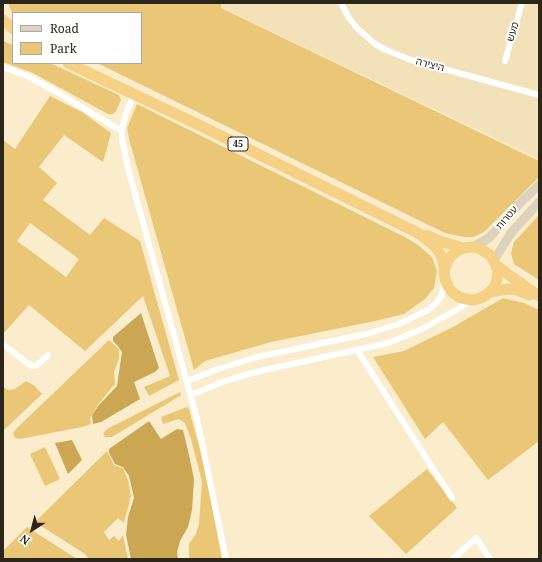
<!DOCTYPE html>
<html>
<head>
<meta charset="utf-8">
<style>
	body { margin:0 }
	#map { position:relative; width:542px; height:562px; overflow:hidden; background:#fbeccb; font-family:"Noto Serif",serif }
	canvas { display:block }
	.frame { position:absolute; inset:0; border:4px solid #2c261a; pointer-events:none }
	.legend { position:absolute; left:12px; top:12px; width:130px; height:52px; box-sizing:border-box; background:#fff; border:1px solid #aba8a3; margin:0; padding:5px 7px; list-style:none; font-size:12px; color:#2c261a }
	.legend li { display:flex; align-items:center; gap:8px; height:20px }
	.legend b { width:20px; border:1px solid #aba8a3 }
	.north { position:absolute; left:12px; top:510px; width:40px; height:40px; -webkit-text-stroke:3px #fff; paint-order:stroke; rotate:216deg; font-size:11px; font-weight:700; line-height:16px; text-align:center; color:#2c261a }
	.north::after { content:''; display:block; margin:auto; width:14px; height:18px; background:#2c261a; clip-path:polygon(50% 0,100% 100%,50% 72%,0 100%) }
</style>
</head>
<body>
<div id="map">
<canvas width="542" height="562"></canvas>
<div class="frame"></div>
<ul class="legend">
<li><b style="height:5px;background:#dcd2bd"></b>Road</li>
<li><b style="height:11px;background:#eac776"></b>Park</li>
</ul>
<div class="north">N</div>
</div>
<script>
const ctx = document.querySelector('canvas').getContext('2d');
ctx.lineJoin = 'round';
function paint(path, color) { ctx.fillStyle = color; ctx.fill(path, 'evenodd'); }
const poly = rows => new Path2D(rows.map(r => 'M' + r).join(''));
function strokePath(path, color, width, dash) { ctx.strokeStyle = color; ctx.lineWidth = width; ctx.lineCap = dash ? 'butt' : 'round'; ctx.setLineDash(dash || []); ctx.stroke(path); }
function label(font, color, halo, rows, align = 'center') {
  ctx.font = font + ' "Noto Serif","Noto Sans Hebrew",serif'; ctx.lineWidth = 4; ctx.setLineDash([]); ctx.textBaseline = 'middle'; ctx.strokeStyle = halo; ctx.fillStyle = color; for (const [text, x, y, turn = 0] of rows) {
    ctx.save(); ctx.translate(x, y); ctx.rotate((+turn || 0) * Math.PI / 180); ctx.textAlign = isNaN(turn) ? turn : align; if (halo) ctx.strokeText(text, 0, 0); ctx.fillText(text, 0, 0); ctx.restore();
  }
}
const built = poly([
	[221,3,539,3,539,159,220,7]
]);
const green = poly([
	[8,3,221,3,221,8,539,161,539,177,484,232,474,237,464,237,445,233,97,63,141,63,141,13,13,13,13,15],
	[3,41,13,45,13,63,50,63,119,95,121,100,116,111,113,114,108,114,33,73,3,62],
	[50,96,82,112,111,133,103,162,64,135,39,167,57,183,43,200,90,235,104,218,140,241,179,380,149,396,144,387,170,376,143,296,85,351,29,305,3,334,3,140,15,149],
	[30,223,79,259,66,277,17,241],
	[137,104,405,237,418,245,432,257,437,271,434,288,425,299,404,314,375,321,271,342,205,361,194,370,129,139,127,128],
	[539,215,539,280,514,264,511,253,514,242],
	[503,298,524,303,539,310,539,441,488,480,443,422,425,439,373,357,404,351,453,327],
	[109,340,119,349,119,358,114,372,115,384,100,402,90,418,91,424,82,427,20,439,15,438,13,433,17,428],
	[26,381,35,386,42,394,4,430,3,433,3,387,9,390,15,389],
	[180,392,181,395,178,397,112,437,105,437,103,433,107,429],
	[187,407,189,409,203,460,222,559,189,559,189,544,196,534,199,524,202,482,191,439,185,423,179,419,163,424,161,417],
	[45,447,60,479,45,486,30,454],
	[107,451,114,465,123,468,128,480,131,496,124,523,118,518,104,532,109,540,114,536,119,541,123,535,128,559,89,559,85,554,35,522],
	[427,469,457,508,406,554,369,516],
	[27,527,77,559,3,559,3,551]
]);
const forest = poly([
	[141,313,159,368,155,372,134,382,140,399,101,422,93,424,92,415,99,405,117,386,122,352,117,345,113,341,113,337],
	[149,421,161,439,177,429,183,430,189,455,194,479,192,510,188,527,180,541,177,552,178,559,131,559,126,535,128,517,134,498,129,476,123,467,115,464,109,453,109,449],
	[72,440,82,460,68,474,55,443]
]);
const street = poly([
	[341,3,349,18,357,28,375,44,386,50,411,60,539,95],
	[505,61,522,3],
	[3,67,27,76,55,91,113,126,122,130],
	[134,94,125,116,122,130,122,139,128,168,197,419,226,559],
	[3,344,27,363,33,366,37,365,48,355],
	[357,350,452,498],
	[187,381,218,369,257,357,370,333,399,324,428,310,436,303,441,297,445,282],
	[191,395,222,382,260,371,388,343,422,329,472,301],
	[453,559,476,538,490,559]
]);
const secondary = poly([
	[473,247,489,238,520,203,539,185],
	[494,260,511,233,539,202]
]);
const highway = poly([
	[3,20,13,29],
	[68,63,203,127,418,233,436,247,440,254,443,260,445,279,448,286,452,292,459,297,466,299,474,300,483,297,490,292,495,286,497,279,498,272,496,265,490,255,479,248,473,247,463,248,457,251,451,256,447,262,445,269],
	[426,235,440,241,463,248],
	[496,265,509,275,539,296],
	[490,292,508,289,517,290,530,295]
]);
const shields = [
	[238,144,20]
];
const shieldNames = [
	["45",238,144]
];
const streetNames = [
	["מעש",513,32,-74],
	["היצירה",430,65,15],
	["עטרות",507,218,-49]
];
paint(built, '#f3e1b9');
paint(green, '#eac776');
paint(forest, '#cca753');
strokePath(street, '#fff', 6);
strokePath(secondary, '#dcd2bd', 9);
strokePath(highway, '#f4d184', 11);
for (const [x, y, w] of shields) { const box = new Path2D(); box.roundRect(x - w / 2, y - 7, w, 14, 3); ctx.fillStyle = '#fff'; ctx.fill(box); strokePath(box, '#2c261a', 1); }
label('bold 9px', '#2c261a', null, shieldNames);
label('10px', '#2c261a', '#fff', streetNames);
</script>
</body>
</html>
